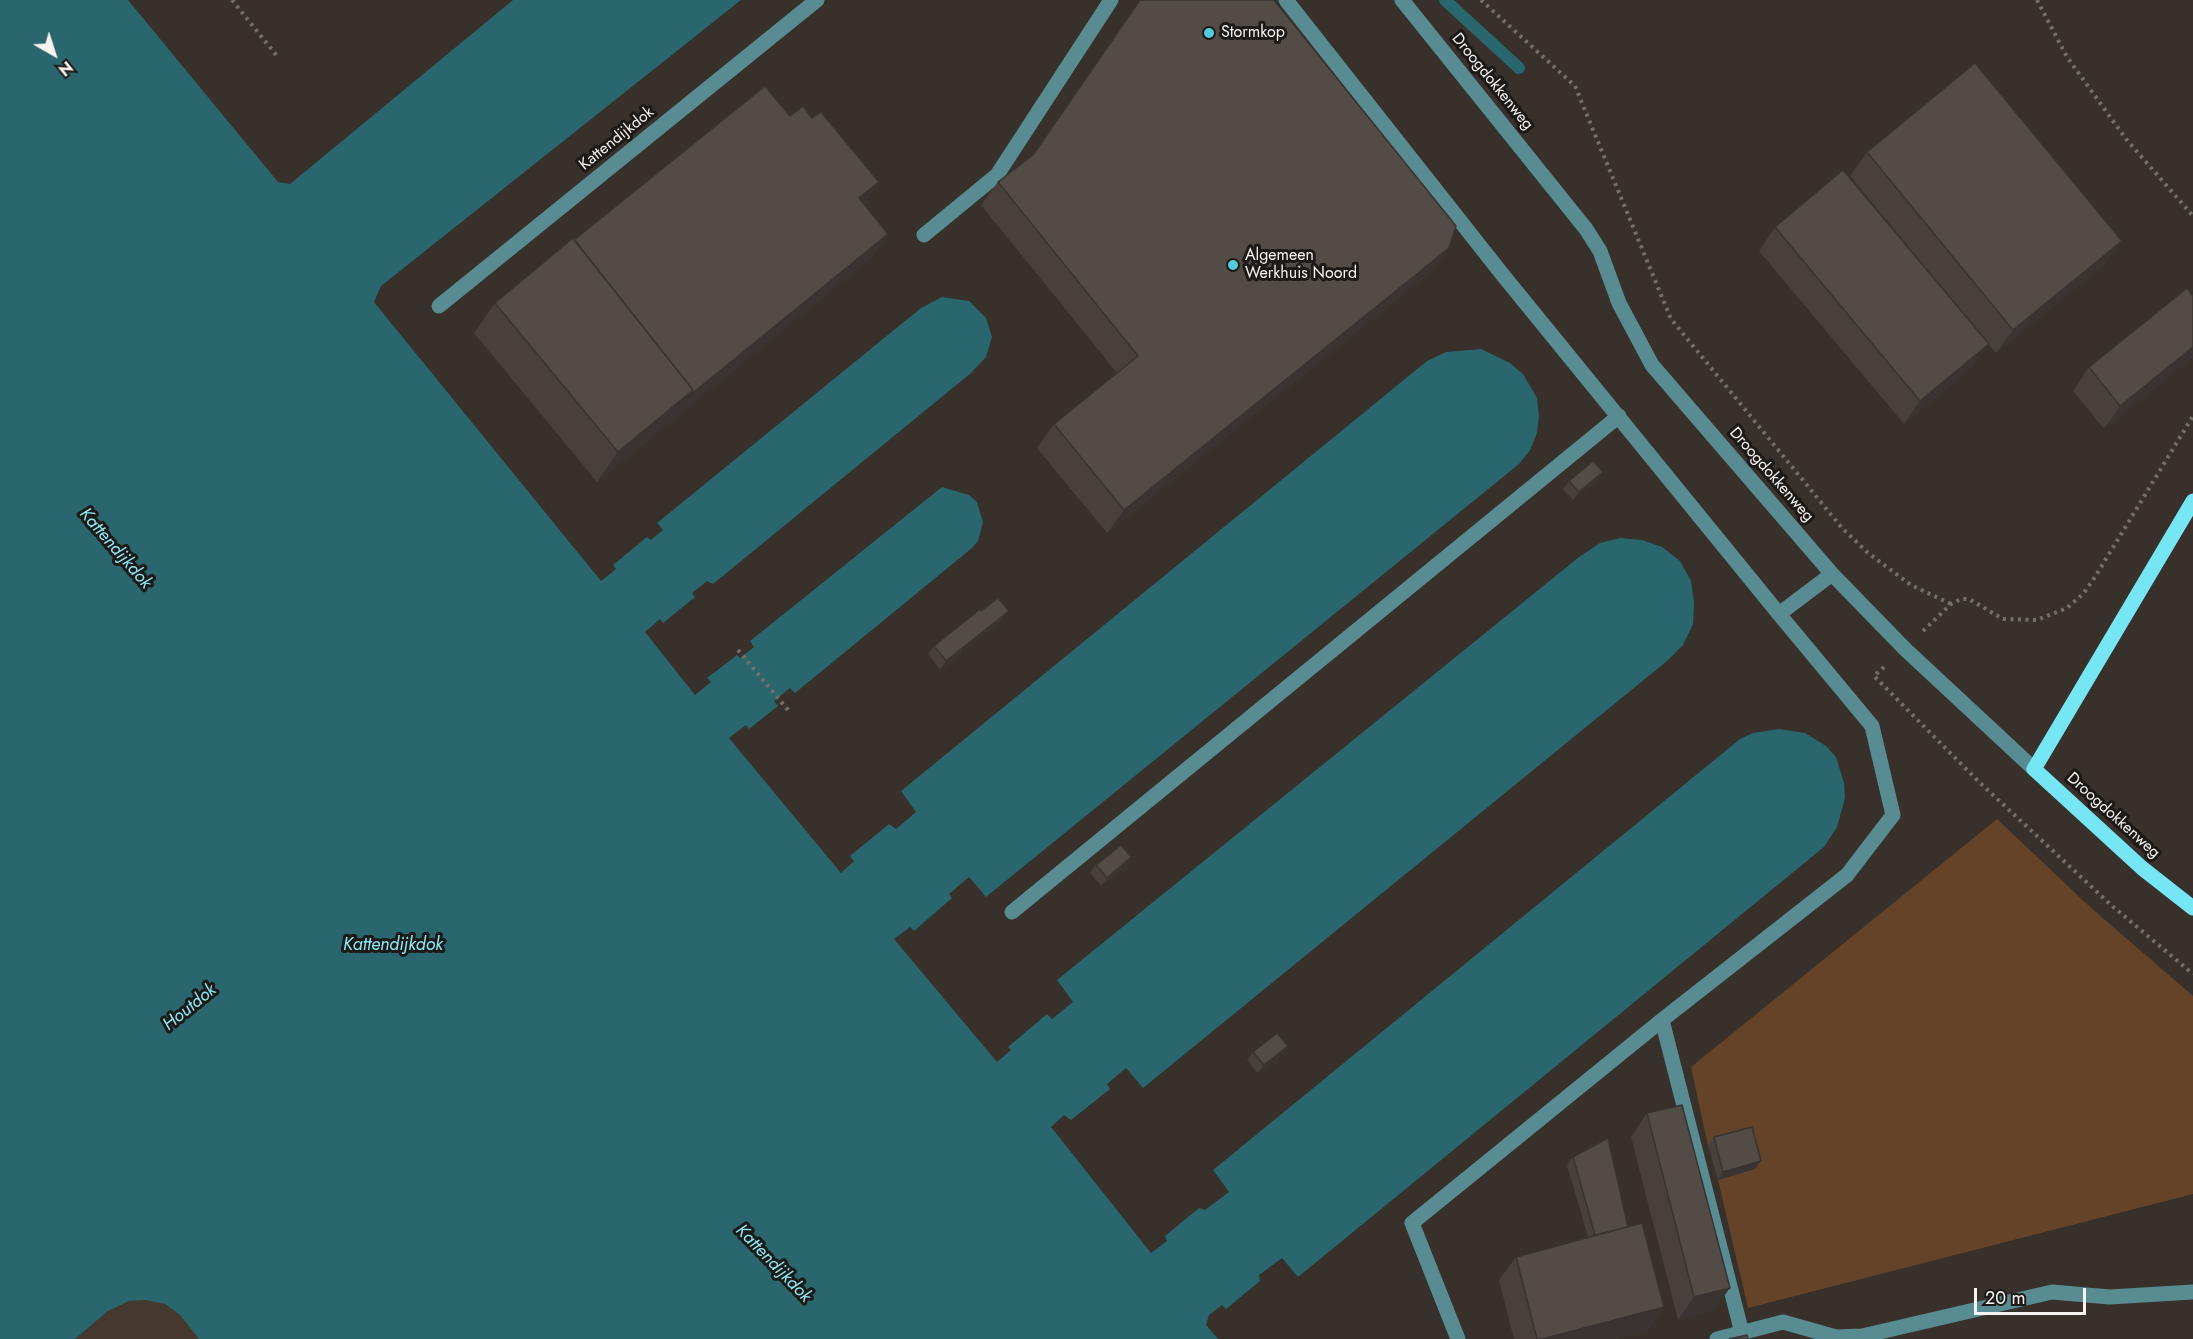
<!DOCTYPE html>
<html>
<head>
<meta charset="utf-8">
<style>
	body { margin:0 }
	#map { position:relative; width:2193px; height:1339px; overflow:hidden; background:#37302b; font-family:Jost,sans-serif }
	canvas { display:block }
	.north { position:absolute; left:24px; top:24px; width:60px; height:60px; -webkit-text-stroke:4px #1c1916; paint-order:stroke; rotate:141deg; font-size:16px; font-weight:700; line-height:24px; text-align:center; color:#f7f3f0 }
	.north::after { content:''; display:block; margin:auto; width:21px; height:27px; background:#f7f3f0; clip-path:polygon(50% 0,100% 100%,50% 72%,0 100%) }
	.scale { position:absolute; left:1974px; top:1288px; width:112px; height:27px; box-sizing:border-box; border:3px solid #f7f3f0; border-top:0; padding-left:8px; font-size:18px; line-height:21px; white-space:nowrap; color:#f7f3f0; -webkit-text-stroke:4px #1c1916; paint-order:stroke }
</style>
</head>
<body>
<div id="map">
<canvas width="2193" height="1339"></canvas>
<div class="north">N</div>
<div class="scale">20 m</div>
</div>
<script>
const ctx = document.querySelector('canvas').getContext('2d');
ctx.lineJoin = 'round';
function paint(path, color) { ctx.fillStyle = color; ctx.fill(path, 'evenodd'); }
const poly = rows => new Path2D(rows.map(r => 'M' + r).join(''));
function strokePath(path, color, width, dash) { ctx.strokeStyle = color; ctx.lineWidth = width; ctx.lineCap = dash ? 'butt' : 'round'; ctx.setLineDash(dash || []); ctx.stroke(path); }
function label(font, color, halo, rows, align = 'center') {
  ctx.font = font + ' Jost,sans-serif'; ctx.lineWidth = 6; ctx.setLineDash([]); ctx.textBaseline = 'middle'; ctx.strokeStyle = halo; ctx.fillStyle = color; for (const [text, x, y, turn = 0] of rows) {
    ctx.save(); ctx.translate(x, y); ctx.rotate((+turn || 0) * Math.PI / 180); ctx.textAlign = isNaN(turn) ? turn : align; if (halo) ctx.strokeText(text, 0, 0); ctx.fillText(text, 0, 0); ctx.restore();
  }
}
const built = poly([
	[145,1300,165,1304,180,1315,199,1339,75,1339,108,1311,129,1301]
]);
const green = poly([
	[1997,819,2089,906,2193,996,2193,1194,1748,1308,1718,1180,1746,1135,1708,1146,1691,1067]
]);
const water = poly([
	[0,0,128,0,278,182,290,184,513,0,741,0,381,286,374,302,601,581,616,569,613,565,647,537,651,540,663,530,657,523,921,308,942,297,969,301,986,318,992,337,986,357,971,373,713,584,707,581,692,593,695,597,663,623,660,619,645,632,695,695,711,682,707,678,737,655,740,658,754,647,750,641,942,487,969,495,977,502,983,522,978,541,972,548,795,693,790,688,774,701,778,706,749,729,746,725,729,738,841,873,854,861,850,856,889,824,896,829,916,812,901,791,1427,361,1446,352,1481,349,1510,363,1523,374,1537,398,1539,416,1537,433,1530,450,1519,464,986,897,969,877,949,894,952,898,914,931,910,927,894,939,997,1062,1011,1050,1008,1047,1047,1014,1052,1019,1073,1002,1057,980,1579,557,1600,543,1620,538,1642,540,1662,547,1680,561,1691,581,1694,602,1693,624,1683,645,1667,661,1143,1088,1126,1068,1107,1084,1110,1089,1071,1120,1064,1115,1051,1127,1151,1253,1167,1241,1165,1236,1199,1208,1205,1210,1229,1192,1213,1170,1740,739,1753,733,1779,729,1805,733,1826,746,1836,757,1844,783,1845,798,1837,827,1824,847,1298,1277,1282,1258,1259,1275,1260,1281,1226,1309,1222,1305,1209,1315,1206,1325,1218,1339,199,1339,180,1315,165,1304,145,1300,129,1301,108,1311,75,1339,0,1339]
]);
const stream = poly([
	[1445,0,1519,68]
]);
const path = poly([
	[232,0,277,56],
	[1481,0,1575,86,1671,319,1842,528,1868,553,1911,585,1951,604],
	[2037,0,2067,57,2126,139,2193,216],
	[1923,631,1951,604,1961,599,1969,599,2003,619,2037,620,2067,608,2083,594,2095,577,2193,416],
	[738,650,788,710],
	[1884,667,1874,676,1978,781,2111,905,2193,974]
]);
const minor = poly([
	[1286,0,1502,274,1779,614,1832,574],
	[1402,0,1586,229,1600,251,1619,303,1652,365,1832,574,1905,649,2034,769],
	[924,235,997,175,1111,0],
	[439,306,817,0],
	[1012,912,1619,416],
	[1662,1020,1742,1333],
	[1458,1339,1412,1223,1662,1020,1847,875,1893,815,1872,726,1779,614],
	[1717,1339,1783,1322,1836,1337,1862,1336,2052,1292,2110,1297,2193,1292]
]);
const major = poly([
	[2193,501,2034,769,2142,868,2193,908]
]);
const wall = poly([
	[812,118,879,182,863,204,888,234,872,257,597,482,474,333,495,303,574,240],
	[1867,152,2105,264,1996,353,1850,176],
	[998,182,1449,248,1432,271,1107,533,1037,448,1054,424,1117,373,981,205],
	[1775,227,1972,367,1904,424,1759,251],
	[2193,357,2104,429,2073,391,2089,367],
	[1603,472,1597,480,1573,500,1563,489,1569,481],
	[981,611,1003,619,940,670,928,654,934,646],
	[1131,857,1125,866,1101,886,1090,873,1096,865],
	[1288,1046,1282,1054,1258,1073,1247,1060,1253,1052],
	[1647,1113,1713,1311,1678,1320,1631,1137],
	[1714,1137,1755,1169,1718,1180,1708,1146],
	[1573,1157,1628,1227,1664,1307,1647,1331,1615,1339,1514,1339,1499,1280,1516,1257,1588,1237,1567,1165]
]);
const shadedWall = poly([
	[879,182,862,205,859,198],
	[888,234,872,257,597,482,618,452,693,390],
	[2122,241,2105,264,1996,353,2013,330],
	[1449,248,1432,271,1107,533,1124,510],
	[1989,344,1972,367,1904,424,1920,401],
	[2193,347,2193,357,2104,429,2120,406],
	[1603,472,1597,480,1573,500,1579,492],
	[1009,611,1003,619,940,670,946,661],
	[1131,857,1125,866,1101,886,1107,878],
	[1288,1046,1282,1054,1258,1073,1264,1065],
	[1761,1161,1755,1169,1718,1180,1723,1172],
	[1730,1288,1713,1311,1678,1320,1694,1297],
	[1664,1307,1647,1331,1615,1339,1542,1339]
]);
const building = poly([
	[1140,0,1274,0,1456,226,1449,248,1124,510,1054,424,1138,356,998,182,1033,155,1140,0],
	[1975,63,2122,241,2013,330,1867,152,1975,63],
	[765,86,790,116,803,106,812,118,821,112,879,182,859,198,888,234,689,396,693,390,574,240,765,86],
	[1843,170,1989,344,1920,401,1775,227,1843,170],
	[573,238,693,390,618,452,495,303,573,238],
	[2187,288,2193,296,2193,347,2120,406,2089,367,2187,288],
	[1593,461,1603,472,1579,492,1569,481,1593,461],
	[998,598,1009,611,946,661,934,646,980,609,981,611,998,598],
	[1121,845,1131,857,1107,878,1096,865,1121,845],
	[1277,1033,1288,1046,1264,1065,1253,1052,1277,1033],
	[1682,1105,1730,1288,1694,1297,1647,1113,1682,1105],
	[1752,1127,1761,1161,1723,1172,1714,1137,1752,1127],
	[1608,1138,1628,1227,1595,1235,1573,1157,1608,1138],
	[1642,1223,1664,1307,1542,1339,1537,1339,1516,1257,1642,1223],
	[1747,1335,1748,1339,1729,1339,1747,1335]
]);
const markers = [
	[1209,33,6,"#53cbda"],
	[1233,265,6,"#53cbda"]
];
const poiNames = [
	["Stormkop",1221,33],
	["Algemeen",1245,256],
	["Werkhuis Noord",1245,274]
];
const streetNames = [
	["Droogdokkenweg",1492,82,51],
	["Kattendijkdok",617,139,-39],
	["Droogdokkenweg",1771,475,49],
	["Droogdokkenweg",2113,816,42]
];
const waterNames = [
	["Kattendijkdok",115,549,49],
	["Kattendijkdok",393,946],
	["Houtdok",190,1008,-39],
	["Kattendijkdok",773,1264,46]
];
paint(built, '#44382f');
paint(green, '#654328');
paint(water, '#2a666d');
strokePath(stream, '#2a666d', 12);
strokePath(path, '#746e69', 4, [3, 4.5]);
strokePath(minor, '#598b92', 15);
strokePath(major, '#76e5f4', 15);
paint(wall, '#47403c');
paint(shadedWall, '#393431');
paint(building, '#524b46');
strokePath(building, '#393431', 1.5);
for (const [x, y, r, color] of markers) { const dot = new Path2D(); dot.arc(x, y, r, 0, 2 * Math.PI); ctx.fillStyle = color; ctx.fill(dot); strokePath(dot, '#1c1916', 2); }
label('16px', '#f7f3f0', '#1c1916', poiNames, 'left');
label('16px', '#f7f3f0', '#1c1916', streetNames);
label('italic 18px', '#8aeaf7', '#1c1916', waterNames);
</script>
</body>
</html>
